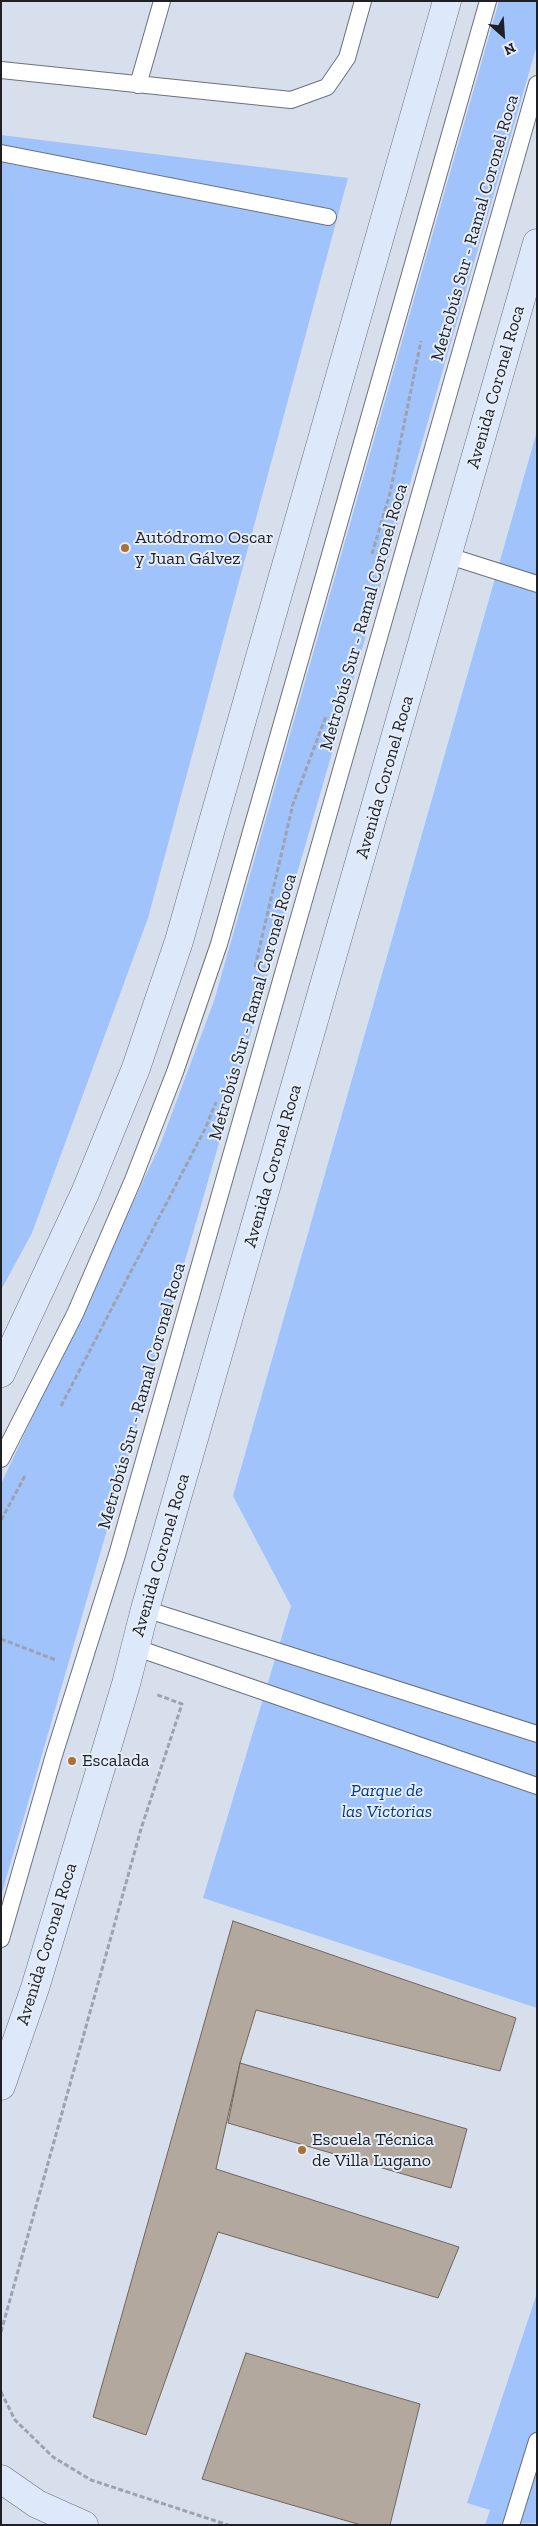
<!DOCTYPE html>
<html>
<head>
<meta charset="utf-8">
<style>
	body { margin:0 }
	#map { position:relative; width:538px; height:2526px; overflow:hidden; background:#d8dfec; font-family:"Zilla Slab",serif }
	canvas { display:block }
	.frame { position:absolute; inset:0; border:2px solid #1e2025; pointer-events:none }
	.north { position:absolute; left:478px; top:10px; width:50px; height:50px; -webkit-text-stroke:4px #e5edf9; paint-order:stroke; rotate:154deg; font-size:14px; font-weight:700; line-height:20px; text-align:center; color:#1e2025 }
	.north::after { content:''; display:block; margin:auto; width:18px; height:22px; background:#1e2025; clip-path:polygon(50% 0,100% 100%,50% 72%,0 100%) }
</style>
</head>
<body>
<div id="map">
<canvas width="538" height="2526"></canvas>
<div class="frame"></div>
<div class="north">N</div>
</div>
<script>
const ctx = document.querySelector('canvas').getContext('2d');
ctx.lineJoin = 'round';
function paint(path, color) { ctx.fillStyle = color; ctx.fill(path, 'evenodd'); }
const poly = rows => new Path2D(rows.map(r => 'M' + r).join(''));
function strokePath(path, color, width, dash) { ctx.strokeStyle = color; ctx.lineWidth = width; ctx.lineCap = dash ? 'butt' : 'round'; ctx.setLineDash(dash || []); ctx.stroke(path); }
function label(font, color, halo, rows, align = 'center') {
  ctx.font = font + ' "Zilla Slab",serif'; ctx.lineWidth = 4; ctx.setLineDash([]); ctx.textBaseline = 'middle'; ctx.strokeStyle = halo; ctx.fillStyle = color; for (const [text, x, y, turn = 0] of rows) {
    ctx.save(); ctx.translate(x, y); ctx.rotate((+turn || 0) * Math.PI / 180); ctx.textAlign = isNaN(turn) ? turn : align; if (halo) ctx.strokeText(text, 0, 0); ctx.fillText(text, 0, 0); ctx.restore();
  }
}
const green = poly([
	[499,1,537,1,537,45,1,1896,1,1484,160,1145,214,1001],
	[1,135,348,178,148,918,32,1233,1,1290],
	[537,431,537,2008,203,1898,291,1606,233,1496],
	[537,2293,537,2523,485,2525,490,2510,467,2503]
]);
const building = poly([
	[233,1921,516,2018,500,2071,256,2010,240,2063,216,2169,459,2247,438,2298,218,2232,146,2435,93,2417,233,1921],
	[240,2063,467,2129,451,2188,228,2123,240,2063],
	[246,2353,420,2404,390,2525,361,2525,202,2479,246,2353]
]);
const path = poly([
	[372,554,390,493,421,341],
	[255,967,293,804,326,716],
	[61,1406,205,1129,216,1102],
	[1,1520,26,1474],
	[1,1639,56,1660],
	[1,2332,141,1829,182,1704,155,1694],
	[1,2392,15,2420,53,2457,91,2480,228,2525]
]);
const lane = poly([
	[1,70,291,100,327,87,347,58,363,1],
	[138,85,162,1],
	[1,153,328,217],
	[449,556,537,584],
	[1,1459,75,1314,133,1180,175,1072,219,944,488,1],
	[145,1609,537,1734],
	[134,1647,537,1786],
	[1,1939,54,1755,117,1555,537,84],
	[511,2525,537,2441]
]);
const secondary = poly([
	[1,1373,85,1193,136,1068,179,941,447,1],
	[1,2086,35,1988,126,1684,145,1609,537,243],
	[1,2479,37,2504,84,2525]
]);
const markers = [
	[125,548,5,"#ac7132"],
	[72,1761,5,"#ac7132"],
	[302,2150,5,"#ac7132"]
];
const streetNames = [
	["Metrobús Sur - Ramal Coronel Roca",475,228,-74],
	["Avenida Coronel Roca",496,387,-74],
	["Metrobús Sur - Ramal Coronel Roca",364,617,-74],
	["Avenida Coronel Roca",385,777,-74],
	["Metrobús Sur - Ramal Coronel Roca",253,1007,-74],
	["Avenida Coronel Roca",273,1166,-74],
	["Metrobús Sur - Ramal Coronel Roca",142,1396,-74],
	["Avenida Coronel Roca",161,1555,-74],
	["Avenida Coronel Roca",47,1944,-73]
];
const poiNames = [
	["Autódromo Oscar",135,538],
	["y Juan Gálvez",135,559],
	["Escalada",82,1761],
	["Escuela Técnica",312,2140],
	["de Villa Lugano",312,2161]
];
const parkNames = [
	["Parque de",387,1791],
	["las Victorias",387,1812]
];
paint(green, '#a0c3fc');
paint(building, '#b3a89e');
strokePath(building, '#6f655c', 1);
strokePath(lane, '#6b727d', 18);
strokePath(secondary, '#6b727d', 29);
strokePath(path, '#9da2ad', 3, [5, 2.5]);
strokePath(lane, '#fff', 16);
strokePath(secondary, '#dde8fa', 28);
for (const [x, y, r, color] of markers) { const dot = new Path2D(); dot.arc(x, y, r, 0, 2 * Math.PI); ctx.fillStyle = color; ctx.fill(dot); strokePath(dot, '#e5edf9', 2); }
label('18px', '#1e2025', '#e5edf9', streetNames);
label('18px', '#1e2025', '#e5edf9', poiNames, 'left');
label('italic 18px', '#013a8f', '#e5edf9', parkNames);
</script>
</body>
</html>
